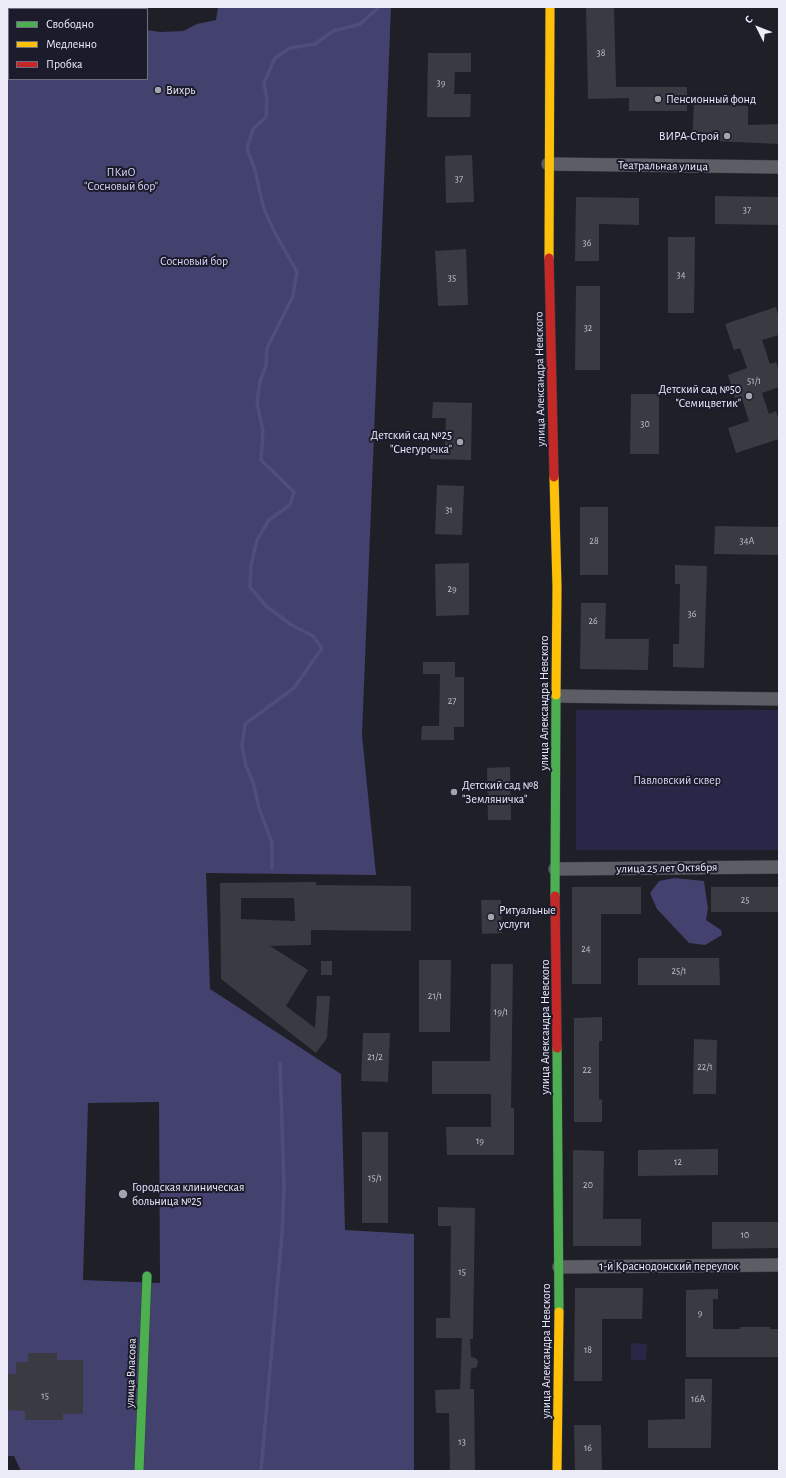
<!DOCTYPE html>
<html>
<head>
<meta charset="utf-8">
<style>
	body { margin:0 }
	#map { position:relative; width:786px; height:1478px; overflow:hidden; background:#1f1f28; font-family:"Alegreya Sans",sans-serif }
	canvas { display:block }
	.frame { position:absolute; inset:0; border:8px solid #ebecf8; pointer-events:none }
	.legend { position:absolute; left:8px; top:8px; width:140px; height:72px; box-sizing:border-box; background:#1b1b2c; border:1px solid #6e6f7e; margin:0; padding:5px 7px; list-style:none; font-size:12px; color:#ebecf8 }
	.legend li { display:flex; align-items:center; gap:8px; height:20px }
	.legend b { width:20px; border:1px solid #6e6f7e }
	.north { position:absolute; left:738px; top:8px; width:40px; height:40px; -webkit-text-stroke:3px #1b1b2c; paint-order:stroke; rotate:312deg; font-size:11px; font-weight:700; line-height:16px; text-align:center; color:#ebecf8 }
	.north::after { content:''; display:block; margin:auto; width:14px; height:18px; background:#ebecf8; clip-path:polygon(50% 0,100% 100%,50% 72%,0 100%) }
</style>
</head>
<body>
<div id="map">
<canvas width="786" height="1478"></canvas>
<div class="frame"></div>
<ul class="legend">
<li><b style="height:5px;background:#4caf50"></b>Свободно</li>
<li><b style="height:5px;background:#ffc107"></b>Медленно</li>
<li><b style="height:5px;background:#c62828"></b>Пробка</li>
</ul>
<div class="north">С</div>
</div>
<script>
const ctx = document.querySelector('canvas').getContext('2d');
ctx.lineJoin = 'round';
function paint(path, color) { ctx.fillStyle = color; ctx.fill(path, 'evenodd'); }
const poly = rows => new Path2D(rows.map(r => 'M' + r).join(''));
function strokePath(path, color, width, dash) { ctx.strokeStyle = color; ctx.lineWidth = width; ctx.lineCap = dash ? 'butt' : 'round'; ctx.setLineDash(dash || []); ctx.stroke(path); }
function label(font, color, halo, rows, align = 'center') {
  ctx.font = font + ' "Alegreya Sans",sans-serif'; ctx.lineWidth = 4; ctx.setLineDash([]); ctx.textBaseline = 'middle'; ctx.strokeStyle = halo; ctx.fillStyle = color; for (const [text, x, y, turn = 0] of rows) {
    ctx.save(); ctx.translate(x, y); ctx.rotate((+turn || 0) * Math.PI / 180); ctx.textAlign = isNaN(turn) ? turn : align; if (halo) ctx.strokeText(text, 0, 0); ctx.fillText(text, 0, 0); ctx.restore();
  }
}
const green = poly([
	[576,710,779,710,779,850,576,850],
	[631,1343,647,1344,646,1360,631,1360]
]);
const forest = poly([
	[7,7,110,7,111,9,9,9,9,79,147,79,147,30,160,32,183,31,197,24,216,20,218,7,391,7,362,735,376,875,206,873,210,989,341,1074,345,1230,414,1234,414,1471,21,1471,14,1456,7,1456],
	[159,1102,160,1283,83,1280,88,1103],
	[674,878,704,881,708,909,706,920,721,930,722,935,705,945,689,943,657,909,650,893,659,881]
]);
const stream = poly([
	[272,868,272,843,259,808,253,782,246,766,242,746,245,724,294,688,322,648,313,636,290,624,266,606,250,587,251,565,257,540,269,520,290,505,294,492,261,460,263,431,257,403,260,381,266,366,267,348,293,296,297,272,274,231,264,209,254,167,247,149,253,129,266,117,267,100,264,83,275,58,290,48,315,44,333,31,360,24,379,7],
	[261,1471,282,1234,284,1186,280,1063]
]);
const building = poly([
	[586,7,614,7,616,87,687,87,687,111,629,111,629,98,588,99],
	[428,53,471,53,471,72,455,72,454,94,471,94,470,117,427,117],
	[694,104,748,106,748,125,779,124,779,144,692,140],
	[472,155,474,202,446,203,445,156],
	[715,196,779,197,779,225,715,224],
	[576,197,639,198,639,225,599,224,599,261,575,261],
	[668,237,695,237,694,313,668,313],
	[466,249,468,305,438,306,435,251],
	[576,286,600,286,600,370,575,370],
	[776,307,779,318,779,335,762,340,770,364,776,362,779,372,779,387,762,393,769,414,776,411,779,421,779,439,736,453,728,428,749,421,741,396,735,398,728,375,747,368,740,348,734,350,725,324],
	[631,394,659,394,659,454,630,454],
	[433,402,472,403,471,460,430,459,430,445,445,445,446,418,432,418],
	[437,485,464,486,462,535,435,534],
	[580,507,608,507,608,575,580,575],
	[715,526,779,527,779,555,714,554],
	[469,563,469,615,436,616,435,564],
	[675,565,707,566,704,668,673,667,673,644,679,644,680,584,675,584],
	[581,603,606,603,605,639,649,639,648,670,580,669],
	[423,662,455,662,455,677,464,677,464,727,454,727,454,740,421,740,422,726,439,726,440,674,423,674],
	[510,767,511,820,488,820,487,768],
	[316,882,316,885,411,886,411,931,311,930,311,945,270,946,308,970,286,1006,315,1028,317,996,330,996,327,1038,316,1053,221,979,220,883],
	[241,898,294,898,295,921,241,919],
	[572,887,641,887,641,914,601,914,601,984,572,984],
	[711,887,779,887,779,912,711,912],
	[481,900,501,900,502,933,482,934],
	[638,958,719,958,720,985,638,985],
	[419,960,451,960,450,1032,419,1032],
	[321,961,332,961,332,975,321,975],
	[491,964,513,964,511,1108,514,1108,514,1155,447,1155,446,1127,491,1127,491,1094,432,1094,432,1061,490,1061],
	[602,1017,602,1041,599,1041,599,1100,602,1099,602,1122,574,1122,574,1018],
	[363,1033,390,1033,388,1082,361,1081],
	[694,1039,717,1040,716,1094,693,1094],
	[362,1132,388,1132,388,1223,362,1223],
	[718,1149,718,1175,638,1176,638,1150],
	[573,1150,604,1151,603,1219,641,1219,641,1246,573,1246],
	[438,1207,475,1208,473,1339,470,1339,471,1357,476,1358,478,1362,477,1367,471,1369,470,1389,474,1389,475,1471,450,1471,449,1413,436,1413,435,1390,460,1389,462,1338,436,1338,436,1318,450,1318,451,1226,438,1226],
	[712,1222,779,1222,779,1248,712,1249],
	[575,1288,643,1288,642,1319,602,1319,602,1381,574,1381],
	[718,1289,718,1299,713,1299,713,1329,740,1329,740,1327,770,1327,770,1329,779,1329,779,1357,686,1357,686,1290],
	[28,1353,57,1353,57,1360,83,1360,83,1414,63,1414,63,1420,25,1420,25,1411,7,1410,7,1374,16,1374,16,1362,28,1362],
	[685,1379,712,1379,711,1448,648,1448,648,1420,685,1419],
	[574,1425,601,1425,602,1471,575,1471]
]);
const street = poly([
	[548,164,779,167],
	[556,696,779,699],
	[555,869,779,867],
	[559,1267,779,1265]
]);
const fast = poly([
	[555,896,556,695],
	[557,1048,559,1312],
	[139,1471,147,1276]
]);
const slow = poly([
	[549,258,550,7],
	[554,477,557,587,556,695],
	[557,1471,559,1312]
]);
const jam = poly([
	[549,258,554,477],
	[555,896,557,1048]
]);
const markers = [
	[158,90,4,"#a4a4af"],
	[658,99,4,"#a4a4af"],
	[727,136,4,"#a4a4af"],
	[749,396,4,"#a4a4af"],
	[460,442,4,"#a4a4af"],
	[454,792,4,"#a4a4af"],
	[491,917,4,"#a4a4af"],
	[123,1194,5,"#a4a4af"]
];
const numberNames = [
	["38",601,53],
	["39",441,83],
	["37",459,179],
	["37",747,210],
	["36",587,243],
	["34",681,275],
	["35",452,278],
	["32",588,328],
	["51/1",754,381],
	["30",645,424],
	["31",449,510],
	["28",594,541],
	["34А",747,541],
	["29",452,589],
	["36",692,614],
	["26",593,621],
	["27",452,701],
	["25",745,900],
	["24",586,949],
	["25/1",679,971],
	["21/1",435,996],
	["19/1",501,1012],
	["21/2",375,1057],
	["22/1",705,1067],
	["22",587,1070],
	["19",480,1141],
	["12",678,1162],
	["15/1",375,1178],
	["20",588,1185],
	["10",745,1235],
	["15",462,1272],
	["9",700,1313],
	["18",588,1350],
	["15",45,1396],
	["16А",698,1399],
	["13",462,1442],
	["16",588,1448]
];
const poiNames = [
	["Вихрь",166,90],
	["Пенсионный фонд",666,99],
	["ВИРА-Строй",719,136,"right"],
	["Детский сад №50",741,389,"right"],
	["\"Семицветик\"",741,403,"right"],
	["Детский сад №25",452,435,"right"],
	["\"Снегурочка\"",452,449,"right"],
	["Детский сад №8",462,785],
	["\"Земляничка\"",462,799],
	["Ритуальные",499,910],
	["услуги",499,924],
	["Городская клиническая",132,1187],
	["больница №25",132,1201]
];
const streetNames = [
	["Театральная улица",663,166,1],
	["улица Александра Невского",540,379,-91],
	["улица Александра Невского",544,703,-90],
	["улица 25 лет Октября",667,868,-1],
	["улица Александра Невского",545,1027,-90],
	["1-й Краснодонский переулок",669,1266],
	["улица Александра Невского",546,1351,-90],
	["улица Власова",131,1373,-88]
];
const parkNames = [
	["ПКиО",121,172],
	["\"Сосновый бор\"",121,186],
	["Сосновый бор",194,261],
	["Павловский сквер",677,780]
];
paint(green, '#292747');
paint(forest, '#43416d');
strokePath(stream, '#4f4d7e', 3.5);
paint(building, '#3a3a42');
strokePath(street, '#3c3d44', 14);
strokePath(fast, '#3c3d44', 10);
strokePath(slow, '#3c3d44', 10);
strokePath(jam, '#3c3d44', 10);
strokePath(street, '#5d5d65', 13);
strokePath(fast, '#4caf50', 9);
strokePath(slow, '#ffc107', 9);
strokePath(jam, '#c62828', 9);
for (const [x, y, r, color] of markers) { const dot = new Path2D(); dot.arc(x, y, r, 0, 2 * Math.PI); ctx.fillStyle = color; ctx.fill(dot); strokePath(dot, '#1b1b2c', 1.5); }
label('10px', '#bfc0ca', null, numberNames);
label('12px', '#ebecf8', '#1b1b2c', poiNames, 'left');
label('12px', '#ebecf8', '#1b1b2c', streetNames);
label('12px', '#d6d7f8', '#1b1b2c', parkNames);
</script>
</body>
</html>
